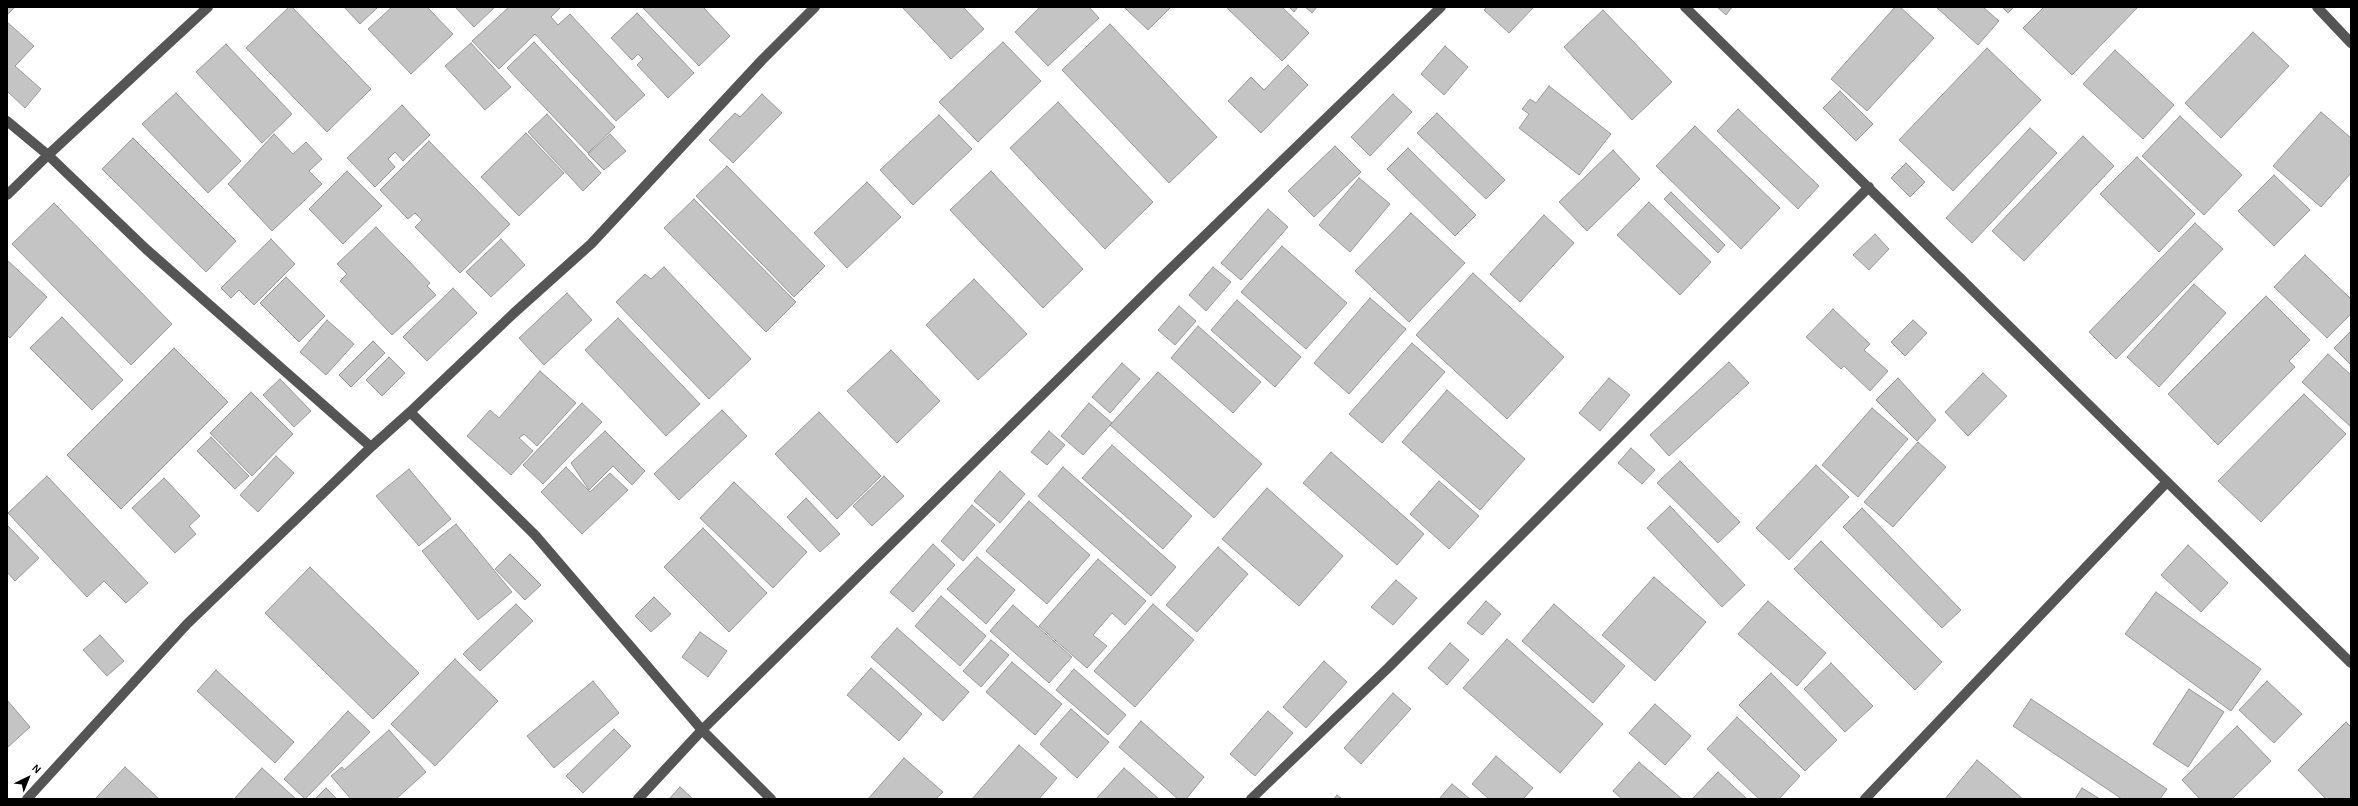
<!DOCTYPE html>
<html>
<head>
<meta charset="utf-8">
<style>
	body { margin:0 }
	#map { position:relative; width:2358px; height:806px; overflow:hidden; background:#fff; font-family:Karla,sans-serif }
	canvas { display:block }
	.frame { position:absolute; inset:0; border:8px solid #000; pointer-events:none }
	.north { position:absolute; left:8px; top:758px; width:40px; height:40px; -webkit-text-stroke:3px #fff; paint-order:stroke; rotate:43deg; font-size:11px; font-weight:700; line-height:16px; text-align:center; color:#000 }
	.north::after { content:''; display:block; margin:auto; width:14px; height:18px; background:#000; clip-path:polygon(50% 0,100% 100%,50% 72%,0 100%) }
</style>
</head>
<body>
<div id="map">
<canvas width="2358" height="806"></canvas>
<div class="frame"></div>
<div class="north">N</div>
</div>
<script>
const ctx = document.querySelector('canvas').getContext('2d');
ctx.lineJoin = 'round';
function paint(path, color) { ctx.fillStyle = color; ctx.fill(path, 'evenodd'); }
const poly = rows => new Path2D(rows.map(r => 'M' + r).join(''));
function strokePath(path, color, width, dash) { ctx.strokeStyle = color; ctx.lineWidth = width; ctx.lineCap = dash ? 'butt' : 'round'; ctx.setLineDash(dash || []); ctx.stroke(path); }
const building = poly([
	[7,7,15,7,7,15,7,7],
	[289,7,292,7,371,89,327,132,246,48,289,7],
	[344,7,378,7,360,24,344,7],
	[392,7,427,7,453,34,411,74,368,29,392,7],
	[455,7,495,7,474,27,455,7],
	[509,7,561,7,551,17,558,25,570,14,645,95,616,121,535,34,499,69,472,41,509,7],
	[642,7,703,7,730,36,699,66,642,7],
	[902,7,963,7,984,29,951,59,902,7],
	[1040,7,1089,7,1099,18,1048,66,1015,32,1040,7],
	[1124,7,1171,7,1148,30,1124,7],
	[1226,7,1282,7,1309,33,1282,61,1226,7],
	[1289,7,1298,7,1294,12,1289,7],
	[1305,7,1317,7,1312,13,1305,7],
	[1487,7,1534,7,1509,33,1484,10,1487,7],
	[1717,7,1732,7,1726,15,1717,7],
	[1895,7,1900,7,1934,38,1867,111,1831,79,1895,7],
	[1936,7,1983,7,1999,21,1978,45,1936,7],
	[2002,7,2014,7,2008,13,2002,7],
	[2044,7,2138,7,2072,75,2023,28,2044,7],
	[1603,10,1672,82,1632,120,1564,47,1603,10],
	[637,13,694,73,668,98,637,65,643,59,638,54,632,60,611,38,637,13],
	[7,22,34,46,15,66,41,89,25,108,7,91,7,22],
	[1110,24,1217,137,1169,183,1062,70,1110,24],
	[2253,32,2289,66,2221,138,2185,103,2253,32],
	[534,42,615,127,588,153,507,68,534,42],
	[1003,42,1041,81,978,142,939,102,1003,42],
	[471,43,511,87,485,110,445,66,471,43],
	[226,44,292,114,262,143,196,72,226,44],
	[1445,46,1468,67,1444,95,1421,74,1445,46],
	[1987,48,2041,100,1953,191,1899,140,1987,48],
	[2115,50,2174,105,2143,139,2083,84,2115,50],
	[1288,65,1308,85,1261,133,1228,101,1251,77,1264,90,1288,65],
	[1549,86,1611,134,1579,175,1519,128,1529,114,1522,109,1530,99,1536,103,1549,86],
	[1840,91,1873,124,1856,141,1823,108,1840,91],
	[176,93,241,161,208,193,142,124,176,93],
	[762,94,782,113,733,163,709,140,735,113,740,117,762,94],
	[1393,94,1412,112,1370,156,1351,137,1393,94],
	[1058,102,1153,202,1105,249,1010,148,1058,102],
	[402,105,430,135,403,161,395,152,388,159,395,167,375,187,347,158,402,105],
	[1738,109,1819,186,1798,209,1717,131,1738,109],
	[2321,112,2351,138,2351,173,2321,207,2273,166,2321,112],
	[1437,113,1505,180,1486,199,1417,133,1437,113],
	[547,114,601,173,583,191,528,132,547,114],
	[939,115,972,149,913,205,880,170,939,115],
	[2180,116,2242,175,2204,215,2142,156,2180,116],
	[1695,126,1780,208,1741,249,1656,166,1695,126],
	[2030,128,2057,153,1972,243,1946,218,2030,128],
	[526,133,564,173,519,216,481,177,526,133],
	[274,134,293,154,306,142,322,159,309,171,322,184,272,231,228,184,274,134],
	[610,134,626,151,604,170,588,154,610,134],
	[2083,136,2114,166,2024,261,1992,231,2083,136],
	[133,138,236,241,206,272,102,169,133,138],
	[429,141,510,224,460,273,415,227,422,220,415,213,408,219,380,190,429,141],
	[1335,146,1361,172,1314,217,1288,191,1335,146],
	[1408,148,1476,215,1455,236,1387,169,1408,148],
	[1613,150,1640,179,1587,231,1559,202,1613,150],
	[2137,157,2195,214,2159,252,2100,194,2137,157],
	[1906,163,1925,182,1910,197,1891,178,1906,163],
	[727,166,825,266,794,297,696,196,727,166],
	[347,171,382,206,343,244,309,209,347,171],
	[991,171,1083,269,1043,308,950,210,991,171],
	[2274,175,2310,210,2274,246,2238,211,2274,175],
	[1359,178,1390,204,1350,252,1319,225,1359,178],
	[867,182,901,217,847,268,814,233,867,182],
	[1671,192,1725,245,1718,253,1664,199,1671,192],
	[694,199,796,302,766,332,664,228,694,199],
	[1649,202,1711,262,1680,295,1617,235,1649,202],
	[54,203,172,324,131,365,12,244,54,203],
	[1268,209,1288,227,1241,280,1221,263,1268,209],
	[1411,213,1465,263,1409,322,1355,271,1411,213],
	[1544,215,1574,243,1520,302,1490,274,1544,215],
	[2195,223,2223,249,2116,359,2089,332,2195,223],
	[376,227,430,283,427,286,436,295,392,335,340,281,347,274,337,264,376,227],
	[1875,234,1889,249,1869,270,1853,255,1875,234],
	[271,239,295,264,254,305,239,290,231,298,221,288,271,239],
	[501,239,525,265,491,297,466,272,501,239],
	[1282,246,1347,303,1306,349,1241,292,1282,246],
	[2305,255,2351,299,2351,314,2327,338,2274,287,2305,255],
	[7,260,47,297,10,338,7,335,7,260],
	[664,267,751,359,709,399,616,302,645,274,651,279,664,267],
	[1213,267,1231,282,1206,311,1189,295,1213,267],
	[1473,273,1564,357,1507,419,1416,335,1473,273],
	[286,277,325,316,299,342,260,303,286,277],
	[974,279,1027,334,978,380,926,325,974,279],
	[2194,284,2226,313,2159,387,2127,357,2194,284],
	[453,288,477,313,427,361,403,337,453,288],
	[567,293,592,320,544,365,519,338,567,293],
	[2266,296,2310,340,2289,361,2295,367,2218,445,2168,394,2266,296],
	[1370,298,1406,329,1349,394,1314,363,1370,298],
	[1237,300,1301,357,1275,387,1211,330,1237,300],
	[1179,306,1196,321,1175,345,1158,330,1179,306],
	[1833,309,1870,344,1864,350,1888,371,1870,391,1844,366,1841,369,1806,337,1833,309],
	[62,317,123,380,92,410,30,348,62,317],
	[618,318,700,404,666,436,585,350,618,318],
	[327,320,354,344,326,375,300,352,327,320],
	[1913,320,1927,333,1905,356,1891,342,1913,320],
	[1198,326,1261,382,1233,413,1171,358,1198,326],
	[2351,331,2351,365,2334,348,2351,331],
	[373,341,385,353,351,387,339,375,373,341],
	[1412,343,1445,372,1382,443,1349,414,1412,343],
	[174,348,228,402,121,509,67,455,174,348],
	[891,350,940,401,897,443,847,391,891,350],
	[2328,354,2351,375,2351,427,2302,382,2328,354],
	[389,357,405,373,382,396,366,380,389,357],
	[1729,362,1749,383,1669,456,1650,435,1729,362],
	[1122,363,1140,379,1110,413,1092,397,1122,363],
	[540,371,576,403,537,446,524,434,519,438,533,451,511,475,467,436,490,410,499,418,540,371],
	[1158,372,1262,464,1214,518,1110,425,1158,372],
	[1983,373,2007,396,1968,436,1945,412,1983,373],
	[1609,378,1630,395,1600,431,1579,413,1609,378],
	[1898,378,1936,420,1917,441,1876,400,1898,378],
	[280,379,311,411,294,427,263,395,280,379],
	[1447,390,1525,459,1480,510,1402,442,1447,390],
	[251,392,293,434,252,476,210,433,251,392],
	[2304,394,2346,434,2261,522,2218,481,2304,394],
	[582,403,602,422,543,484,523,465,582,403],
	[1089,403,1112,423,1083,455,1061,436,1089,403],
	[1872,408,1908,439,1858,497,1822,465,1872,408],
	[722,410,747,436,679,500,654,474,722,410],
	[819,412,881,476,837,519,775,454,819,412],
	[605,431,645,471,632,485,613,466,589,490,571,463,605,431],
	[1049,431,1065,445,1047,465,1031,452,1049,431],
	[211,437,249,476,235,489,197,451,211,437],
	[1918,442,1946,467,1893,527,1864,502,1918,442],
	[1112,445,1192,516,1163,549,1082,478,1112,445],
	[1631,448,1655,470,1642,484,1618,463,1631,448],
	[1331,452,1424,534,1397,565,1303,483,1331,452],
	[276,456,294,473,258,512,240,495,276,456],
	[1680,461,1740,522,1718,543,1657,483,1680,461],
	[1816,465,1849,497,1789,560,1756,528,1816,465],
	[566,467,590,492,610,473,628,490,582,534,541,492,566,467],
	[1063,467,1176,567,1151,596,1038,496,1063,467],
	[409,469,451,519,419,546,376,496,409,469],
	[1000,471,1025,494,1000,523,974,501,1000,471],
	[47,476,148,583,126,603,104,581,87,597,8,513,47,476],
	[884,476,904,496,872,526,853,506,884,476],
	[164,478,200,516,189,526,196,534,175,553,132,508,164,478],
	[1439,481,1479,516,1449,549,1410,514,1439,481],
	[734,482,807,552,773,588,700,518,734,482],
	[1267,488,1343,556,1299,606,1222,539,1267,488],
	[806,498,840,534,820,552,787,517,806,498],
	[1029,501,1090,555,1047,604,986,551,1029,501],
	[972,505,995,525,963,561,941,541,972,505],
	[1670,506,1745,585,1722,607,1647,528,1670,506],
	[1862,508,1961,610,1942,628,1843,527,1862,508],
	[456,524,512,592,478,620,422,551,456,524],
	[7,525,39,558,15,581,7,572,7,525],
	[703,528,767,593,729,632,664,567,703,528],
	[1821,541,1942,662,1915,690,1794,569,1821,541],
	[933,544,955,565,913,612,890,592,933,544],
	[2188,545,2228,583,2201,612,2161,575,2188,545],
	[1218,547,1248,574,1197,632,1166,605,1218,547],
	[510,554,541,585,525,600,495,569,510,554],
	[977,557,1015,590,986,624,947,589,977,557],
	[1098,559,1146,601,1125,625,1112,613,1093,635,1107,646,1087,668,1039,626,1098,559],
	[310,567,419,673,373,719,265,613,310,567],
	[1654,577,1706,622,1655,681,1602,635,1654,577],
	[1396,580,1417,598,1393,625,1371,607,1396,580],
	[2156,592,2261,669,2231,711,2125,634,2156,592],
	[941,596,986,636,960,666,915,626,941,596],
	[654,597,671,614,651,632,635,616,654,597],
	[1486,601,1501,614,1482,635,1467,623,1486,601],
	[1768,601,1826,653,1797,686,1738,634,1768,601],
	[516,604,533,621,480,671,463,654,516,604],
	[1153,604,1194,640,1135,707,1094,671,1153,604],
	[1554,604,1625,666,1593,703,1522,641,1554,604],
	[1013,605,1072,657,1049,683,990,631,1013,605],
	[897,628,969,692,943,721,871,657,897,628],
	[700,632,727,651,708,677,682,657,700,632],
	[100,635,124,661,107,676,83,650,100,635],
	[1507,639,1603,724,1560,773,1463,688,1507,639],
	[991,640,1009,655,981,687,963,671,991,640],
	[1450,643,1469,660,1447,685,1428,668,1450,643],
	[455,659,498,701,435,766,391,724,455,659],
	[1324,661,1347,682,1306,728,1283,707,1324,661],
	[1012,662,1062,704,1035,735,986,692,1012,662],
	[1831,663,1873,706,1845,732,1804,689,1831,663],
	[871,668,922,714,899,741,847,695,871,668],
	[1074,669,1126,715,1108,735,1056,690,1074,669],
	[216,670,294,742,275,763,197,691,216,670],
	[1771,673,1837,740,1805,771,1739,705,1771,673],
	[593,681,619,713,554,768,527,736,593,681],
	[2267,681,2302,714,2274,743,2239,710,2267,681],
	[2189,689,2224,712,2188,767,2153,744,2189,689],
	[1393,693,1411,709,1361,764,1344,748,1393,693],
	[2031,699,2167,789,2160,799,2122,799,2013,726,2031,699],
	[7,700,30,727,7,748,7,700],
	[1655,704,1691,736,1665,765,1629,733,1655,704],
	[1071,709,1109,742,1077,778,1040,744,1071,709],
	[348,711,370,732,305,799,284,779,348,711],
	[1268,711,1293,733,1255,776,1230,754,1268,711],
	[1737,717,1800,776,1779,799,1759,799,1707,749,1737,717],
	[1141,721,1204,777,1186,799,1178,799,1119,747,1141,721],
	[2346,722,2351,727,2351,799,2326,799,2298,770,2346,722],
	[2237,726,2271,761,2232,799,2200,799,2182,780,2237,726],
	[614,729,631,746,583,793,566,776,614,729],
	[389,730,426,772,396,799,351,799,331,776,342,767,344,770,389,730],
	[1019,745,1057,778,1039,799,972,799,1019,745],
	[1496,756,1533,788,1523,799,1489,799,1472,784,1496,756],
	[904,758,943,792,936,799,868,799,904,758],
	[1977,760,2023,799,1945,799,1977,760],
	[1639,762,1682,799,1622,799,1613,791,1639,762],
	[125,767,159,799,95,799,125,767],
	[262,768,296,799,234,799,262,768],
	[1124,768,1159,799,1096,799,1124,768],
	[1718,772,1747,799,1692,799,1718,772],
	[1452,784,1470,799,1439,799,1452,784],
	[680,787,693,799,669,799,680,787],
	[326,788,337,799,315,799,326,788],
	[2082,788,2100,799,2075,799,2082,788],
	[1337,795,1342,799,1334,799,1337,795]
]);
const minor = poly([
	[1685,7,2351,663],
	[2317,7,2351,43],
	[7,121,48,155,146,249,371,447,410,412,535,535,702,730,771,799],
	[7,195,48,155,208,7],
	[410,412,514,313,591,244,762,60,815,7],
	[27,799,187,624,371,447],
	[638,799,702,730,1163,276,1441,7],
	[1251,799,1388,668,1869,187],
	[1865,799,2167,482]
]);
paint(building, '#c4c4c4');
strokePath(building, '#999', 1);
strokePath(minor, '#555', 10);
</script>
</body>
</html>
